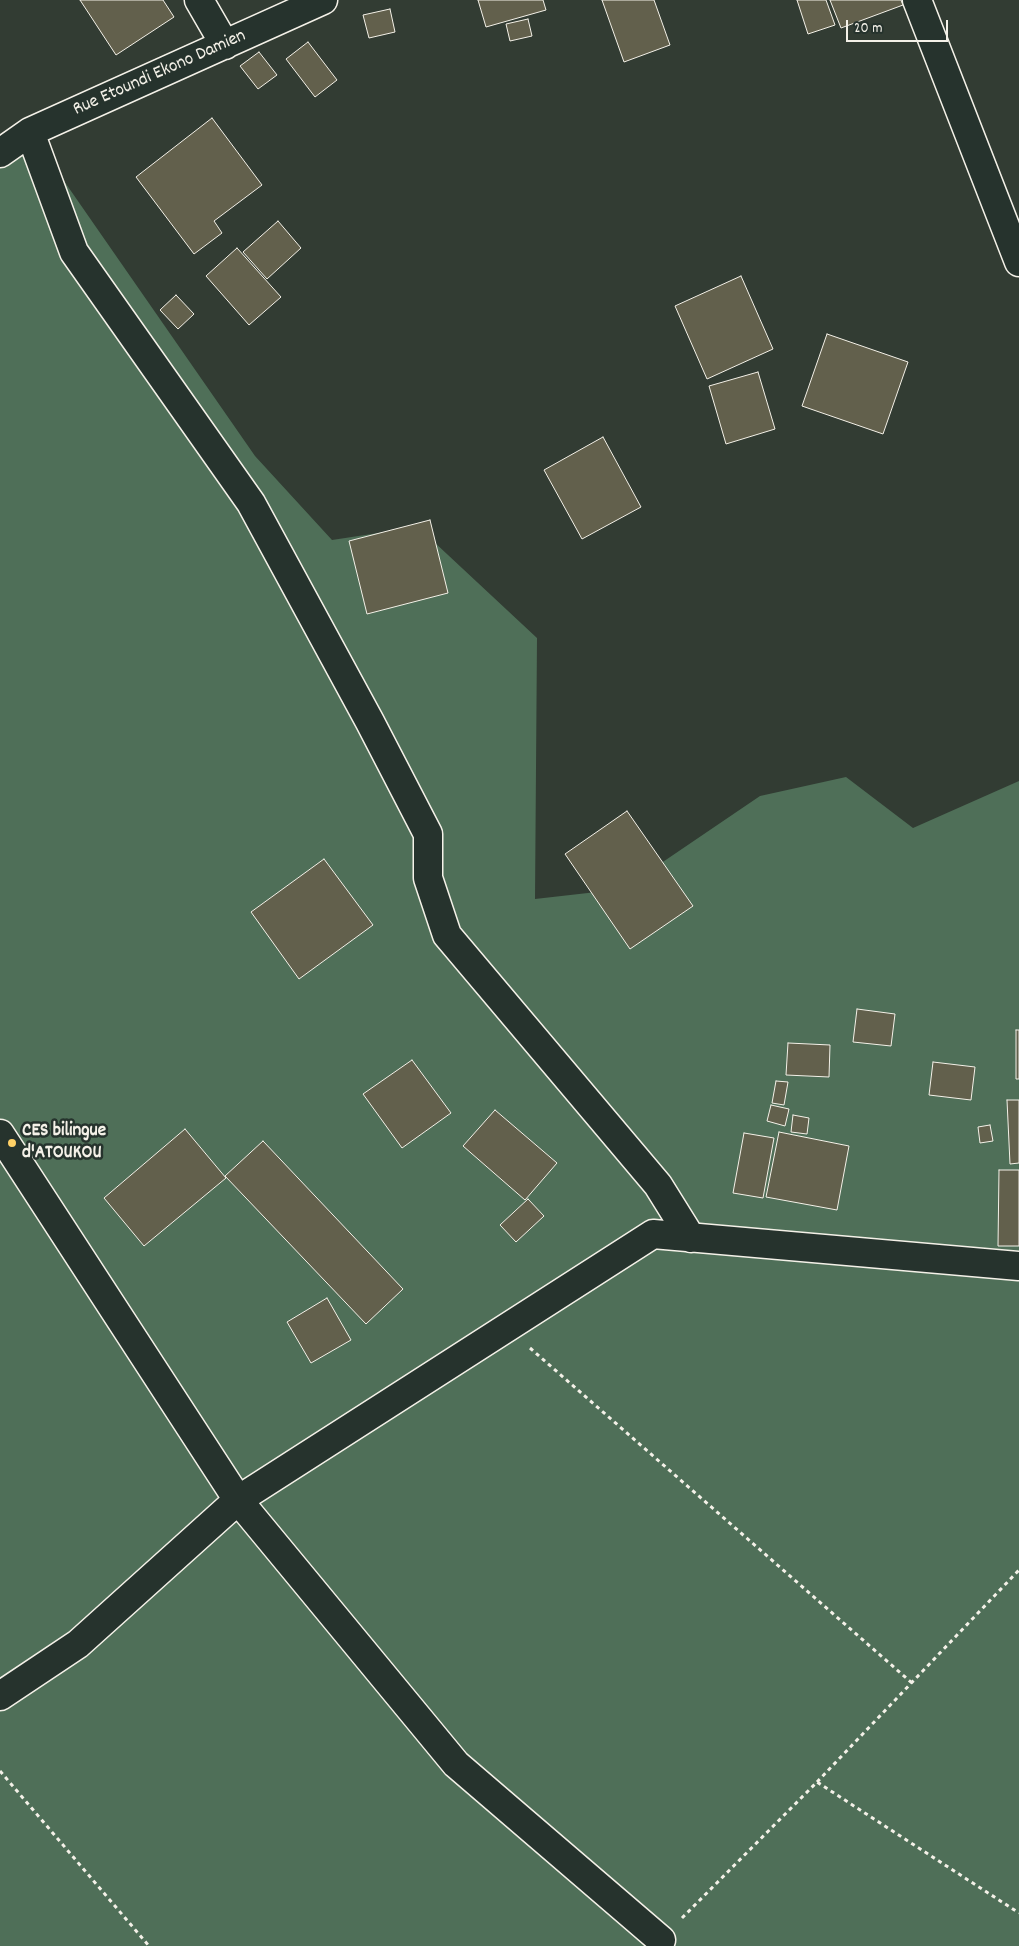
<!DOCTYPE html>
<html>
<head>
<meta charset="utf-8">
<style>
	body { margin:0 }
	#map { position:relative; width:1019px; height:1946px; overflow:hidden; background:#323c33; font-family:Dekko,sans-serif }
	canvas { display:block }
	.scale { position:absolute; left:846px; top:20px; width:102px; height:22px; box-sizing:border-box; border:2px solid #f4f1e8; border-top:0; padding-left:6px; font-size:15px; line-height:18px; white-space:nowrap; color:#f4f1e8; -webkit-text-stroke:4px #26332d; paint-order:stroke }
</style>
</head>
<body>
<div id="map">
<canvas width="1019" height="1946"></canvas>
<div class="scale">20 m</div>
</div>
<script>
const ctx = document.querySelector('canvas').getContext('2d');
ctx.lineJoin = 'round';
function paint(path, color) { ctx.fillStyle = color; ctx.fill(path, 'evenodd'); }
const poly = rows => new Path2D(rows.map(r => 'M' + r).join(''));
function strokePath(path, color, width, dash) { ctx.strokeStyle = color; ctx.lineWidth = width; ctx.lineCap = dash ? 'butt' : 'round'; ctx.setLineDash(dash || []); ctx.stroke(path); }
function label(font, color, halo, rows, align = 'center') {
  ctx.font = font + ' Dekko,sans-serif'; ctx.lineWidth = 5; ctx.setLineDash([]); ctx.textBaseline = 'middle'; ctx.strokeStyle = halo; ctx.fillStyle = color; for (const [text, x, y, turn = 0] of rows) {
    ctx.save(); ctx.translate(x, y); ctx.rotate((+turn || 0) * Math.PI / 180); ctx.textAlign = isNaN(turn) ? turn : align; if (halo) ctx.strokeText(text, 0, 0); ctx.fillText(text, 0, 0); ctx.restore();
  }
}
const green = poly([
	[30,132,255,456,332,540,418,527,537,638,535,899,623,889,760,796,846,777,913,828,1019,781,1019,1946,0,1946,0,153]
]);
const building = poly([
	[80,0,163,0,174,17,116,55,80,0],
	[478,0,543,0,546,10,486,27,478,0],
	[602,0,654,0,670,45,624,62,602,0],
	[797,0,826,0,835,25,808,34,797,0],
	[830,0,901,0,903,5,841,28,830,0],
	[390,9,395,32,369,38,363,15,390,9],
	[528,19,532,36,510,41,506,24,528,19],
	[308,42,337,80,315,97,286,59,308,42],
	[259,52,277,75,258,89,240,66,259,52],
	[212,118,262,185,214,221,222,233,194,254,136,177,212,118],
	[278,221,301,248,267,279,243,252,278,221],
	[237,248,281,297,249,325,206,276,237,248],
	[741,276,773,349,707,379,675,306,741,276],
	[176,295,194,314,178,329,160,310,176,295],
	[827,334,908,362,883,434,802,406,827,334],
	[758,372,775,429,726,444,709,386,758,372],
	[603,437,641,507,582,539,544,470,603,437],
	[430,520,448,593,367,614,349,541,430,520],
	[627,811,693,906,630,949,565,854,627,811],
	[324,859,373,925,299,979,251,912,324,859],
	[857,1009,895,1014,891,1046,853,1042,857,1009],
	[1016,1030,1019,1030,1019,1079,1016,1079,1016,1030],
	[788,1043,830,1045,829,1077,786,1075,788,1043],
	[412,1060,451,1113,402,1148,363,1094,412,1060],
	[933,1062,975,1067,971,1100,929,1095,933,1062],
	[776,1081,788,1082,784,1105,772,1103,776,1081],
	[1007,1100,1019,1100,1019,1163,1010,1164,1007,1100],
	[771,1105,789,1109,785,1126,767,1121,771,1105],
	[495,1110,557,1163,525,1200,463,1146,495,1110],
	[793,1115,809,1118,807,1134,791,1132,793,1115],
	[990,1125,993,1141,980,1143,978,1127,990,1125],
	[185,1129,226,1178,144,1246,104,1198,185,1129],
	[779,1132,849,1146,837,1210,766,1197,779,1132],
	[744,1133,774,1138,763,1198,733,1193,744,1133],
	[263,1141,403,1289,366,1324,225,1176,263,1141],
	[999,1170,1019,1170,1019,1246,998,1246,999,1170],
	[528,1199,544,1216,516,1242,500,1225,528,1199],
	[327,1298,351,1340,311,1363,287,1322,327,1298]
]);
const path = poly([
	[530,1348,912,1683],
	[0,1771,149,1946],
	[817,1782,1019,1570],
	[682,1918,817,1782,1019,1913]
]);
const minor = poly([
	[199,0,225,45],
	[917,0,1019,262],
	[30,132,74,252,251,503,370,722,428,834,428,878,447,935,658,1185,691,1238],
	[0,153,30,132,323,0],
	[0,1134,238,1500,456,1764,661,1940],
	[0,1696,78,1644,238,1500,653,1234,1019,1266]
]);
const markers = [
	[12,1143,5,"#ffd166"]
];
const streetNames = [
	["Rue Etoundi Ekono Damien",160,74,-24]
];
const poiNames = [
	["CES bilingue",22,1132],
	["d'ATOUKOU",22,1154]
];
paint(green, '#4f6f58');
paint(building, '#62604c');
strokePath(building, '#f4f1e8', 1);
strokePath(minor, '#f4f1e8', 31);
strokePath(path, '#f4f1e8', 3, [4, 4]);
strokePath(minor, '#26332d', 28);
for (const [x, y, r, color] of markers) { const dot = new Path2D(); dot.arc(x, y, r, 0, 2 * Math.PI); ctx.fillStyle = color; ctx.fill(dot); strokePath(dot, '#26332d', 2); }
label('19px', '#f4f1e8', '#26332d', streetNames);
label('bold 19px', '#f4f1e8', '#26332d', poiNames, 'left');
</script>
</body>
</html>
